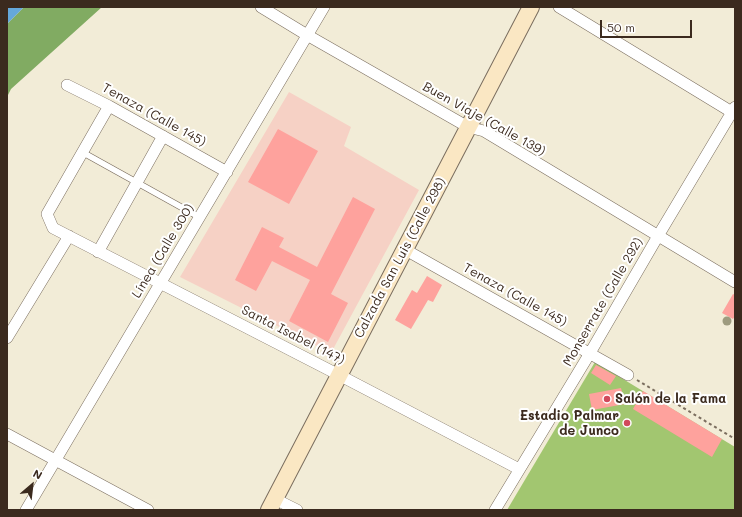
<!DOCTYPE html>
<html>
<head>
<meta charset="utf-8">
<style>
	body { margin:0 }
	#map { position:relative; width:742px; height:517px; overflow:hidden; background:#f2ecd7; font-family:Mali,sans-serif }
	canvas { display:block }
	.frame { position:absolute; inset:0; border:8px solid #3b2a1e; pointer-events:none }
	.north { position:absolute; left:12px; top:465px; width:40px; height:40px; -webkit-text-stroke:3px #fff; paint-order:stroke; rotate:28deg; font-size:11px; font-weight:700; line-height:16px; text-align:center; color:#3b2a1e }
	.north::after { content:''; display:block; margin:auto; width:14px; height:18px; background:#3b2a1e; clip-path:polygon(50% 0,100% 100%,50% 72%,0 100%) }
	.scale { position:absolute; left:600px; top:20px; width:92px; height:18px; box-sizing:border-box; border:2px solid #3b2a1e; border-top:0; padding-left:5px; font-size:12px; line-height:14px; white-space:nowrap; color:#3b2a1e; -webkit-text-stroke:3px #fff; paint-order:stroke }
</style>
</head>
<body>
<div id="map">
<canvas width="742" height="517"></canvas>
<div class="frame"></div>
<div class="north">N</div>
<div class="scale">50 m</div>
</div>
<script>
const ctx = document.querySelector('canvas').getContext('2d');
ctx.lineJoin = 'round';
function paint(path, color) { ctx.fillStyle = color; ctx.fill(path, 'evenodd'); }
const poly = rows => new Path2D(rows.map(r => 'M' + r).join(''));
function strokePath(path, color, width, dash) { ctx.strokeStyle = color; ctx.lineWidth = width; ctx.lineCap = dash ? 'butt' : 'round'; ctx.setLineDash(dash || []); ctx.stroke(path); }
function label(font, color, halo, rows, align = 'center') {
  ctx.font = font + ' Mali,sans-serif'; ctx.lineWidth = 4; ctx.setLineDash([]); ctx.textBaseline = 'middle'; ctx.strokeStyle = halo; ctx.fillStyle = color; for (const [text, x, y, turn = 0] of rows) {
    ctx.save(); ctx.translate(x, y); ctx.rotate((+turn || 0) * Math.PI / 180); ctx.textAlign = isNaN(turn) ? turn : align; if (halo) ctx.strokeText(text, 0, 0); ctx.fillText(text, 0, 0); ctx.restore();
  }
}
const built = poly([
	[289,92,351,127,344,146,419,190,331,353,180,277]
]);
const green = poly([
	[595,362,735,447,735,510,507,510]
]);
const forest = poly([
	[24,7,102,7,11,89,7,97,7,24]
]);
const water = poly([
	[7,7,24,7,7,24]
]);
const building = poly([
	[278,129,318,151,289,204,248,182],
	[353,197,375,209,331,294,348,303,328,342,289,321,310,280,272,261,256,291,235,280,262,227,284,238,279,247,317,267],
	[427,276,442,285,433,302,428,300,411,329,395,320,412,290,417,293],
	[733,294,735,295,735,316,733,319,722,313],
	[596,365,616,376,610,385,591,373],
	[621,388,625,404,592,410,589,394],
	[643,391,722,439,712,457,633,409]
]);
const path = poly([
	[637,380,735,439]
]);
const service = poly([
	[82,152,199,217]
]);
const minor = poly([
	[261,7,307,35,468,127,484,131,735,282],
	[559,7,735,114],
	[67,85,109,106,227,172],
	[109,106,47,214,53,228,339,375,519,469],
	[404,249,628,375],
	[98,252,163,136],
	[7,338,69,236],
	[7,434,148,510],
	[275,499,297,510],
	[26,510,324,7],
	[495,510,590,353,658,236,735,107]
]);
const secondary = poly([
	[269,510,531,7]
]);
const trees = [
	[727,321]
];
const markers = [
	[607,399,4,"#d1495b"],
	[627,423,4,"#d1495b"]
];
const streetNames = [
	["Tenaza (Calle 145)",154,115,29],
	["Buen Viaje (Calle 139)",484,119,29],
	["Línea (Calle 300)",163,251,-59],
	["Calzada San Luis (Calle 298)",400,258,-62],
	["Tenaza (Calle 145)",515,295,29],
	["Monserrate (Calle 292)",603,302,-60],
	["Santa Isabel (147)",293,335,27]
];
const poiNames = [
	["Salón de la Fama",615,399],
	["Estadio Palmar",619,416,"right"],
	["de Junco",619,431,"right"]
];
paint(built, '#f6d1c5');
paint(green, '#a2c670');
paint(forest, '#81ab62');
paint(water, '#65a8da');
paint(building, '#fea29d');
strokePath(service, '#7b6e5f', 7);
strokePath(minor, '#7b6e5f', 12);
strokePath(secondary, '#7b6e5f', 18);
strokePath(path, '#7b6e5f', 2, [3, 3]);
strokePath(service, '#fff', 5.5);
strokePath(minor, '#fff', 11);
strokePath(secondary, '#fae7c3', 16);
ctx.fillStyle = '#9e9b7f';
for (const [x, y] of trees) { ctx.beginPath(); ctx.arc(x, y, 4.5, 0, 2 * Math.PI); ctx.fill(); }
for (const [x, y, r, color] of markers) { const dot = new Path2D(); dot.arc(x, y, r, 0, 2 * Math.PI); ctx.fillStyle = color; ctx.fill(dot); strokePath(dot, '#fff', 1.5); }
label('13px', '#3b2a1e', '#fff', streetNames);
label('bold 13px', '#3b2a1e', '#fff', poiNames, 'left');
</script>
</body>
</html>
